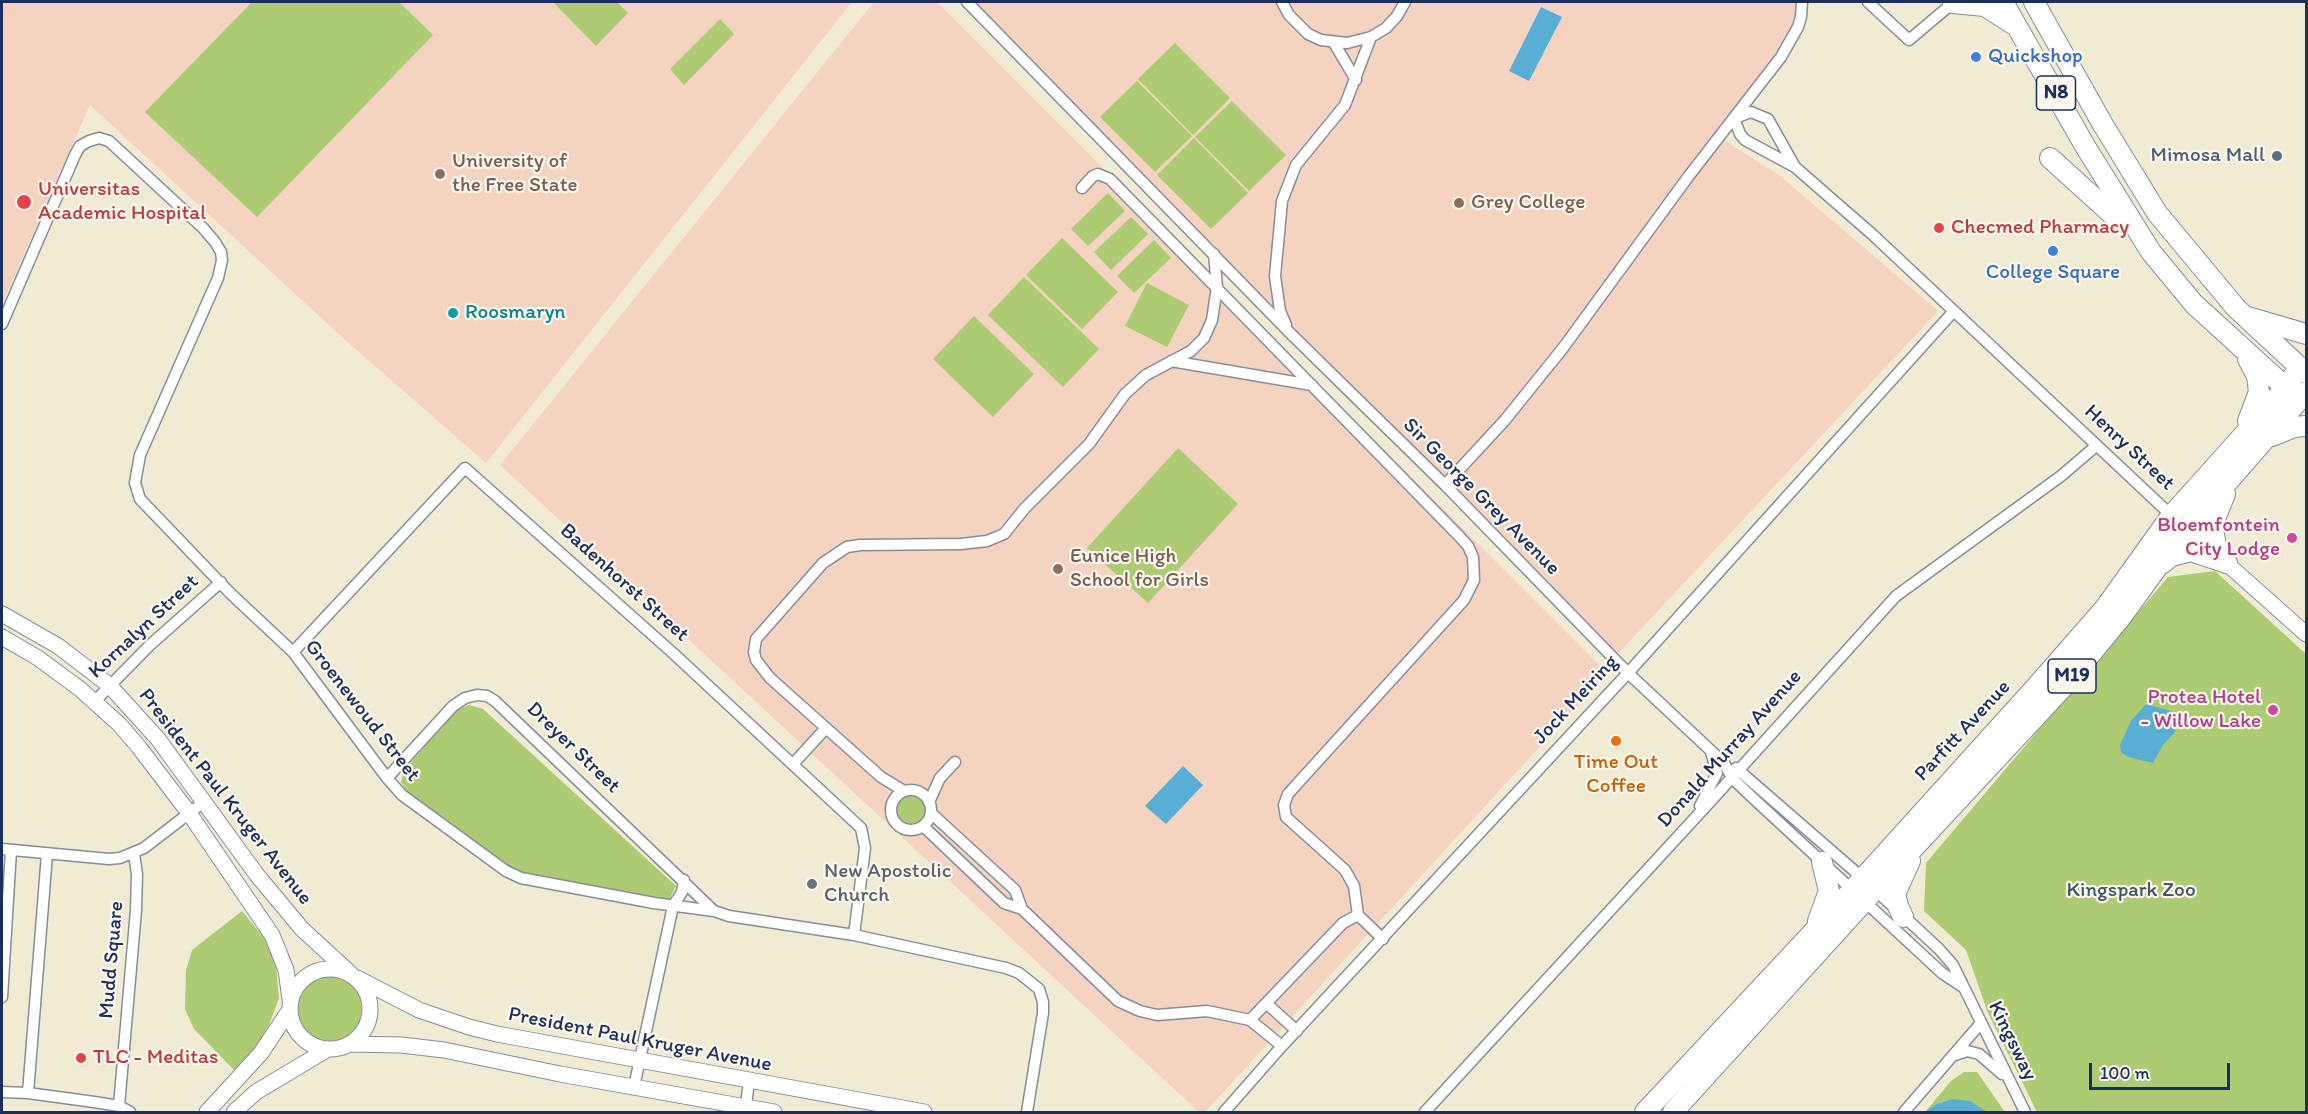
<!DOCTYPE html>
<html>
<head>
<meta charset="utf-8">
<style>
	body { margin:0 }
	#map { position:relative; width:2308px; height:1114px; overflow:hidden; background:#f1ebd4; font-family:Itim,sans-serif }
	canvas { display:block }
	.frame { position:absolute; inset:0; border:3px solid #1b2f5e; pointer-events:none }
	.scale { position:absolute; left:2089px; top:1063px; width:141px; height:27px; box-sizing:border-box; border:3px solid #1b2f5e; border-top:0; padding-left:8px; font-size:18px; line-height:21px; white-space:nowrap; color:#1b2f5e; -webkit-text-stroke:4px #fbf7ec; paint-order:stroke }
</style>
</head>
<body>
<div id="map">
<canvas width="2308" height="1114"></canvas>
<div class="frame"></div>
<div class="scale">100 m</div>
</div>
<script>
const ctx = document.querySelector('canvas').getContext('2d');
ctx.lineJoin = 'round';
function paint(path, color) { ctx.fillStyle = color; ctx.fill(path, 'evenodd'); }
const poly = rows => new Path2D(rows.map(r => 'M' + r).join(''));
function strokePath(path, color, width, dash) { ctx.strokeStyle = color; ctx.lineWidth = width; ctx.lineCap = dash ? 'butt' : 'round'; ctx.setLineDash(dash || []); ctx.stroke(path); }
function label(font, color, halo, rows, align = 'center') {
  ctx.font = font + ' Itim,sans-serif'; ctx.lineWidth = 4.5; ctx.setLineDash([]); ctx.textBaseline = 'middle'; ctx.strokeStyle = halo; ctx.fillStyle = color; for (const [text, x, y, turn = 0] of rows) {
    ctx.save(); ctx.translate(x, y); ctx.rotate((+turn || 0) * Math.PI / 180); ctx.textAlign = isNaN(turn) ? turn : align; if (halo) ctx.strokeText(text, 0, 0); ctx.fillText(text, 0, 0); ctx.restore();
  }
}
const built = poly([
	[2,2,852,2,486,463,343,338,90,105,2,304],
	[874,2,937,2,1607,673,1205,1112,1199,1112,500,465],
	[972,2,1797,2,1798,24,1714,134,1779,175,1938,311,1613,659]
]);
const green = poly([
	[252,2,399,2,433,35,257,217,145,112],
	[553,2,617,2,628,13,596,46],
	[720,19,734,34,684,85,670,69],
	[1175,43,1230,98,1193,135,1138,79],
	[1137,81,1192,136,1155,172,1100,117],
	[1232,101,1286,155,1249,191,1195,137],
	[1194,138,1248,193,1211,229,1157,175],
	[1108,193,1125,211,1088,246,1071,229],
	[1131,217,1148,234,1111,270,1094,252],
	[1062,238,1118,292,1082,329,1026,275],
	[1154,240,1171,258,1134,293,1117,276],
	[1024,277,1099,349,1063,387,988,315],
	[1147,283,1189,305,1167,347,1125,326],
	[974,316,1034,374,993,417,933,359],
	[1178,448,1238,504,1148,603,1087,548],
	[2215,571,2306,654,2306,1112,2037,1112,1988,1013,1966,950,1924,911,1926,863,2168,577],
	[469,705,483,709,676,886,668,902,514,873,409,795,401,782,404,770,457,710],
	'896 810a15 15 0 1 1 30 0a15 15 0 1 1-30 0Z',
	[242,911,264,938,276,966,279,998,269,1025,254,1050,234,1070,194,1029,185,1009,186,970,192,950],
	'293 1011a36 36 0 1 1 72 0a36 36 0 1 1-72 0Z',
	[1964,1072,1977,1072,2005,1112,1925,1112,1951,1081]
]);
const water = poly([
	[1541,7,1562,17,1529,81,1509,71],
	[2146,704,2171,711,2177,718,2175,732,2163,745,2153,763,2128,757,2121,752,2120,745,2131,721],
	[1183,766,1203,785,1166,824,1145,806],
	[1953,1099,1970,1101,1987,1112,1925,1112,1937,1104]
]);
const street = poly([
	[967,2,1290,333,1445,485,1628,673,1724,763,1732,778,1754,799,1942,973,1963,987],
	[1282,2,1289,15,1308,34,1321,40,1347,43,1371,37,1386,28,1397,16,1405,2],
	[1868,2,1909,40,1954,2],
	[1334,43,1356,80],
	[1734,118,1740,134,1745,140,1795,167,1873,235,2173,517],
	[1735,118,1751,112,1768,119,1795,167],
	[1082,188,1093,176,1098,174,1110,179,1459,536,1468,546,1473,557,1474,580,1464,600,1288,794,1284,805,1286,817,1345,870,1354,886,1358,915,1383,939],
	[2,324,75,155,80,146,89,141,99,138,109,141,203,228,215,242,221,252,222,260,218,278,140,455,135,483,140,499,230,593,293,652,387,778,402,795,506,871,521,878,654,903,714,911,729,916,854,935,1006,968,1019,973,1039,989,1043,1002,1043,1013,1027,1112],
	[1286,325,1280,311,1275,276,1282,201,1296,165,1345,105,1371,37],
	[1171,361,1312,385],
	[1445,485,1505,420,1563,348,1688,177,1781,57,1798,27,1801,17,1802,2],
	[293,652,465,468,674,654,861,828,865,848,854,935],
	[95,701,150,645,221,582],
	[793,764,826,728],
	[1736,768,1858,874,1939,949,1953,965,2025,1112],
	[387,778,453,706,465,698,477,695,487,696,495,701,714,911],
	'891 810a20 20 0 1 1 40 0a20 20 0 1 1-40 0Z',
	[904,791,881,777,770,678,756,660,754,652,756,639,823,563,847,547,860,545,961,544,987,541,1004,534,1025,508,1089,444,1125,394,1146,375,1191,351,1204,338,1212,320,1217,287,1214,254],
	[929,802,940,778,955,762],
	[1700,806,1717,773,1711,752],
	[931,813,1015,890,1022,909],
	[923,826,1004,903,1022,909,1118,1001,1140,1011,1157,1015,1207,1011,1250,1020,1282,1046],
	[2,849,109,859,120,858,144,848,205,801],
	[2,997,11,850],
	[1266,1003,1297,1031],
	[1250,1020,1343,923,1358,915],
	[1955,1055,1967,1051,1979,1054,2002,1074],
	[634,1087,673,906,682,892,684,880],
	[2,1092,28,1093,94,1102,119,1106,130,1112],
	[28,1093,47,854],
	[119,1106,136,910,137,874,134,854],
	[745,1112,749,1082],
	[1224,1112,1282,1046,1628,673,1953,312],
	[1425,1112,1718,793,1896,596,2061,476,2096,446],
	[1904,1112,1981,1023]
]);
const secondary = poly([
	[2188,529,2306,634],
	[2,614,58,646,109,685,158,739,257,875,302,929,350,973],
	[2,637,38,658,80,689,119,724,138,746,189,813,272,935,286,970,290,999],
	'290 1009a40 40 0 1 1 80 0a40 40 0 1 1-80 0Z',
	[357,978,419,1010,469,1027,497,1034,924,1112],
	[350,1044,401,1045,444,1050,560,1074,774,1112],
	[207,1112,261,1053,289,1011],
	[234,1112,256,1092,328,1049]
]);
const highway = poly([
	[2003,2,2085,146,2151,252,2194,304,2295,396],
	[2034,2,2102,123,2157,213,2236,308,2306,373],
	[1953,3,1985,6,2013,24],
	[2050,158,2113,215,2123,222,2134,225],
	[2248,317,2306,334],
	[2248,359,2257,376,2259,392,2248,421],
	[2272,436,2294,427,2306,426],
	[2225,494,2212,526,2217,549,2227,563],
	[2163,563,2171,556,2191,551,2227,563],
	[1903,917,1898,906,1895,894,1910,861],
	[1818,921,1829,891,1822,862],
	[1645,1112,1846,897,2036,687,2105,608,2171,516,2275,400,2300,368],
	[1673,1112,1880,884,2066,684,2122,616,2177,540,2306,392]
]);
const markers = [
	[1976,57,6,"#3f7fe0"],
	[2277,156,6,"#5c6f8a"],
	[440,174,6,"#8d6e63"],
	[24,202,8,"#e0444e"],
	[1459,203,6,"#8d6e63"],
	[1939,228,6,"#e0444e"],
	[2053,251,6,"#3f7fe0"],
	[453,313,6,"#0f9aa8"],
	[2292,538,6,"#d1479c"],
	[1058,569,6,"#8d6e63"],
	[2273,710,6,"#d1479c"],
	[1616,741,6,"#e8710a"],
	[812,884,6,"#6b7280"],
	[81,1058,6,"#e0444e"]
];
const shields = [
	[2056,93,39],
	[2072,676,48]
];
const shieldNames = [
	["N8",2056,93],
	["M19",2072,676]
];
const shopNames = [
	["Quickshop",1988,57],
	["College Square",2053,273,"center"]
];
const serviceNames = [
	["Mimosa Mall",2265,156]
];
const educationNames = [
	["University of",452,162],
	["the Free State",452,186],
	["Grey College",1471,203],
	["Eunice High",1070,557],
	["School for Girls",1070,581]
];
const healthNames = [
	["Universitas",38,190],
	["Academic Hospital",38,214],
	["Checmed Pharmacy",1951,228],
	["TLC - Meditas",93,1058]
];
const cultureNames = [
	["Roosmaryn",465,313]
];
const streetNames = [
	["Henry Street",2129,448,43],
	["Sir George Grey Avenue",1481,497,45],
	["Badenhorst Street",624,583,42],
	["Kornalyn Street",144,627,-43],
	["Jock Meiring",1576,700,-47],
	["Groenewoud Street",362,711,52],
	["Parfitt Avenue",1963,731,-47],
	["Dreyer Street",573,748,44],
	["Donald Murray Avenue",1730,749,-48],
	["President Paul Kruger Avenue",225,797,52],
	["Mudd Square",112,960,-85],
	["President Paul Kruger Avenue",640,1040,11],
	["Kingsway",2012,1041,64]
];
const hotelNames = [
	["Bloemfontein",2280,526],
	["City Lodge",2280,550],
	["Protea Hotel",2261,698],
	["- Willow Lake",2261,722]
];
const foodNames = [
	["Time Out",1616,763],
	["Coffee",1616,787]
];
const worshipNames = [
	["New Apostolic",824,872],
	["Church",824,896]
];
const parkNames = [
	["Kingspark Zoo",2131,891]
];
paint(built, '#f4d3c0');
paint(green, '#accb72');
paint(water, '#58aed5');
strokePath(street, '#868d99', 13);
strokePath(secondary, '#868d99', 17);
strokePath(highway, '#868d99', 22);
strokePath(street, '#fff', 10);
strokePath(secondary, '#fff', 15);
strokePath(highway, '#fff', 20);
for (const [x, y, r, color] of markers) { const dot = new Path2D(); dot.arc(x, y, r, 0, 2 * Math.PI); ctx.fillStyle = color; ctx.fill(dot); strokePath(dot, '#fbf7ec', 2); }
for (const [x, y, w] of shields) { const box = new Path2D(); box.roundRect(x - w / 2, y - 17, w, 34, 4.5); ctx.fillStyle = '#fbf7ec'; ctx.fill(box); strokePath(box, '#1b2f5e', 1.5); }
label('bold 20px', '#1b2f5e', null, shieldNames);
label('21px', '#366cbe', '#fbf7ec', shopNames, 'left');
label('21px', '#4e5e75', '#fbf7ec', serviceNames, 'right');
label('21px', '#785e54', '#fbf7ec', educationNames, 'left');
label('21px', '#be3a42', '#fbf7ec', healthNames, 'left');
label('21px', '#0d838f', '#fbf7ec', cultureNames, 'left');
label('21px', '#1b2f5e', '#fbf7ec', streetNames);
label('21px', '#b23c85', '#fbf7ec', hotelNames, 'right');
label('21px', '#c56008', '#fbf7ec', foodNames);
label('21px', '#5b616d', '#fbf7ec', worshipNames, 'left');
label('21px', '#3f5663', '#fbf7ec', parkNames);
</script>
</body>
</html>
